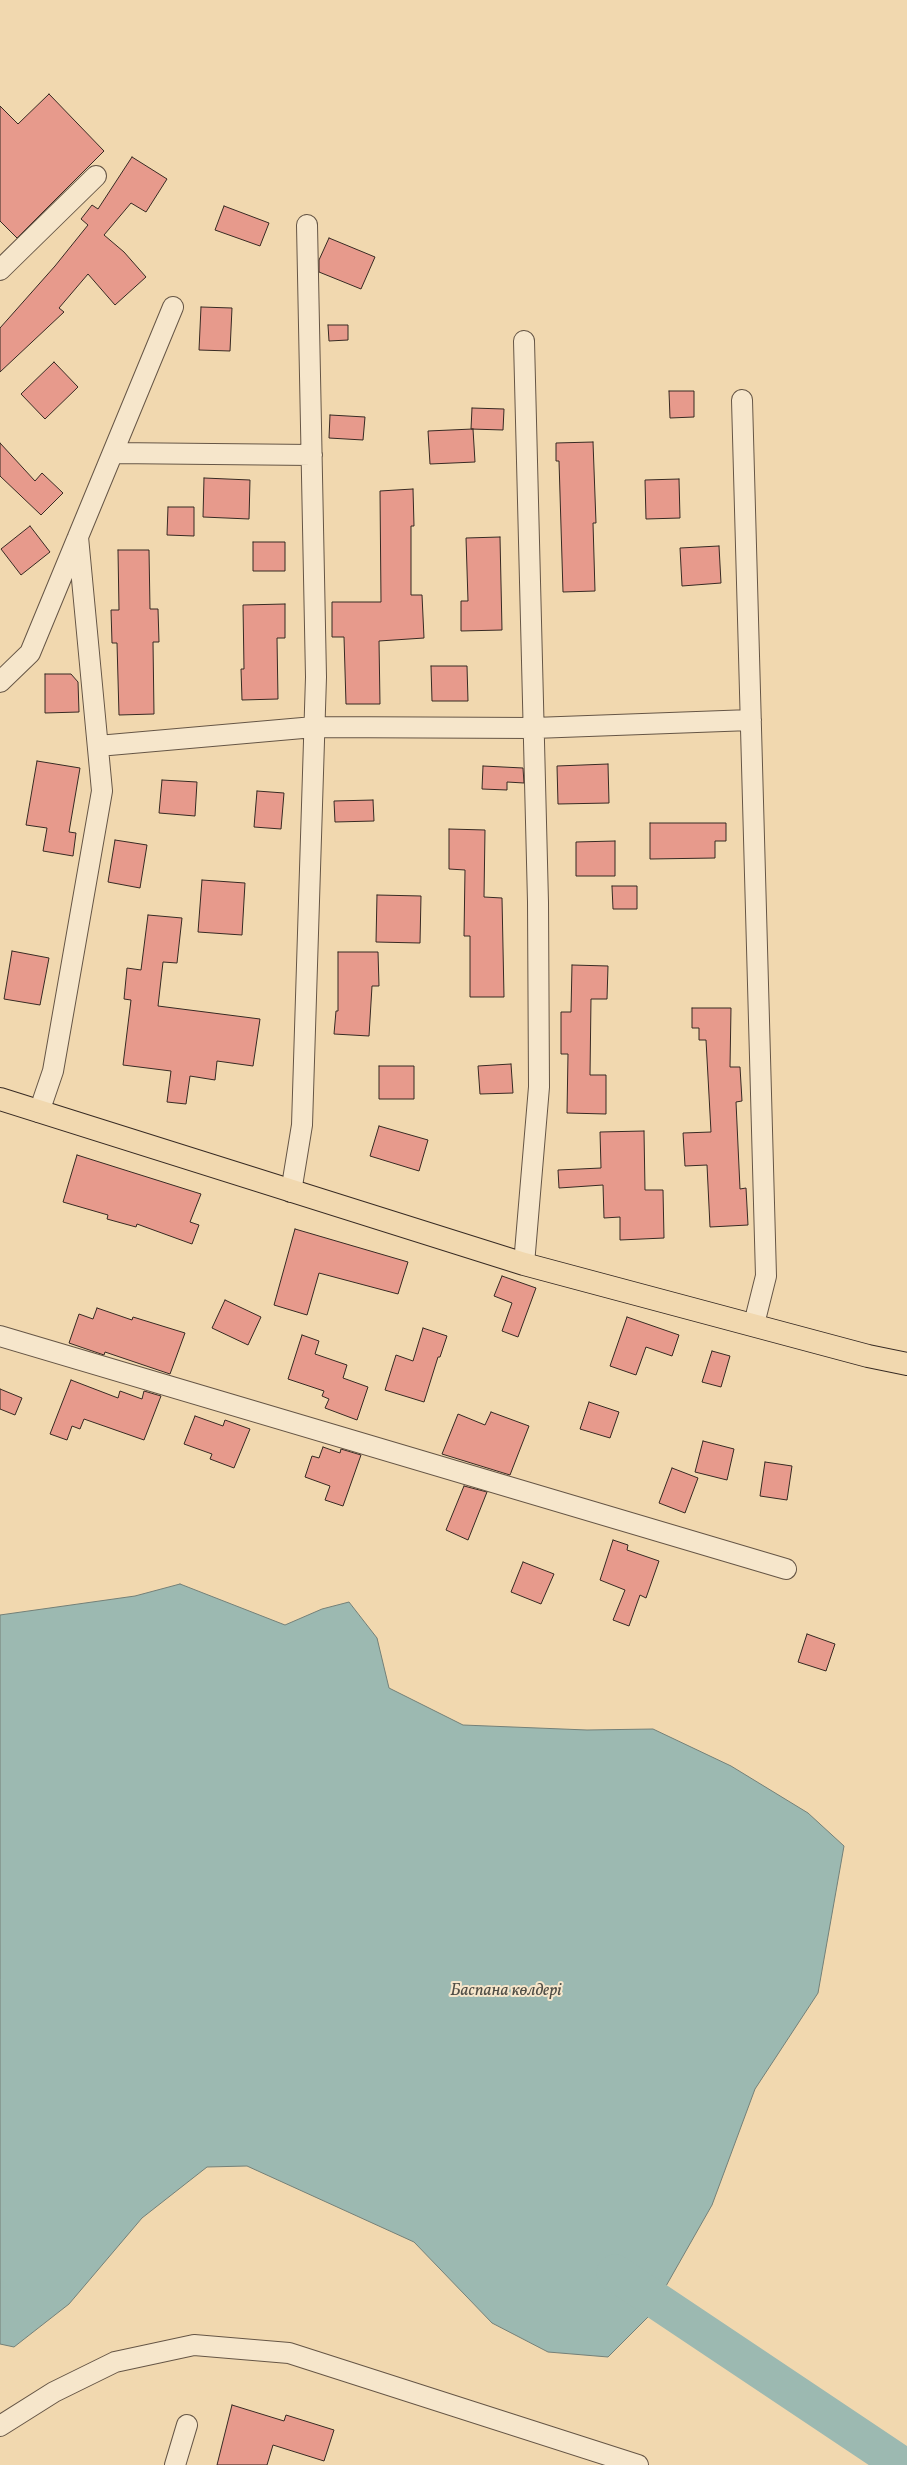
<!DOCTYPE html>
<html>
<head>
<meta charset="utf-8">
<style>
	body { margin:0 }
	canvas { display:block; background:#f1d8af }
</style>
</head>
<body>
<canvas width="907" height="2465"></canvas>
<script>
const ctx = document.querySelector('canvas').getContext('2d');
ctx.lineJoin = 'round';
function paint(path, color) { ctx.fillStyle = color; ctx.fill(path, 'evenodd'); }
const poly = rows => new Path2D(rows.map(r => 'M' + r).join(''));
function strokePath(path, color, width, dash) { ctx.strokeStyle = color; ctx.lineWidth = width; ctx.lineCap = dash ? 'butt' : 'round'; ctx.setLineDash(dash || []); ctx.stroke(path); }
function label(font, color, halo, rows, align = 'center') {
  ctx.font = font + ' Vollkorn,serif'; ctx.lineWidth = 4; ctx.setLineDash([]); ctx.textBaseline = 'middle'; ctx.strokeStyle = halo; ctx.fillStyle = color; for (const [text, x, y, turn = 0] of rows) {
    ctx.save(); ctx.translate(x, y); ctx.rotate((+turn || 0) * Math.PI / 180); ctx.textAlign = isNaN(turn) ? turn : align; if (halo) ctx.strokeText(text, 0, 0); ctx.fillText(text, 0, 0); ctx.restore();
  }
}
const water = poly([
	[180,1584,285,1625,322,1609,349,1602,377,1638,389,1688,463,1725,587,1730,653,1729,731,1766,808,1813,844,1846,818,1993,755,2089,712,2205,649,2316,608,2357,548,2352,492,2323,414,2242,247,2166,207,2167,142,2218,69,2304,14,2347,0,2344,0,1615,135,1596,180,1584]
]);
const river = poly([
	[615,2273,902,2465]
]);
const building = poly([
	[49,94,104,151,17,238,0,221,0,106,18,124,49,94],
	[132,157,167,179,146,212,131,203,104,235,124,252,146,277,115,305,88,274,59,308,64,312,0,372,0,328,55,266,88,225,81,219,92,205,98,209,132,157],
	[224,206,269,223,260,246,215,230,224,206],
	[329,238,375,257,361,289,319,272,319,260,329,238],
	[201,307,232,308,230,351,199,350,201,307],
	[328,325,348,325,348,340,329,341,328,325],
	[54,362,78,387,45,419,21,394,54,362],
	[669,391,694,391,694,417,670,418,669,391],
	[472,408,504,409,503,430,471,429,472,408],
	[330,415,365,417,363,440,329,438,330,415],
	[473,429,475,462,430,464,428,431,473,429],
	[593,442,596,523,593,523,595,591,563,592,559,461,556,461,556,443,593,442],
	[0,443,35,481,42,473,63,493,41,515,0,476,0,443],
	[204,478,250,480,249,519,203,517,204,478],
	[679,479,680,518,646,519,645,480,679,479],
	[413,489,414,526,411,526,411,595,422,595,424,638,379,641,380,704,346,704,344,637,332,637,332,602,381,602,380,491,413,489],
	[168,507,194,507,194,536,167,535,168,507],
	[30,526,50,552,21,575,1,549,30,526],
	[500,537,502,630,461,631,461,601,468,601,466,538,500,537],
	[253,542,285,542,285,571,253,571,253,542],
	[719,546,721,583,682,586,680,548,719,546],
	[118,550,149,550,150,609,158,609,159,642,153,642,154,714,119,715,117,643,112,643,111,610,119,610,118,550],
	[285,604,285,638,277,638,278,699,242,700,241,669,244,669,243,605,285,604],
	[431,666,467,666,468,701,432,701,431,666],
	[45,674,71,674,78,682,79,712,45,713,45,674],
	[37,761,80,768,69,832,76,833,73,856,43,851,47,828,26,825,37,761],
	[608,764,609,803,558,804,557,766,608,764],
	[483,766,523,768,524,783,507,782,507,790,482,789,483,766],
	[162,780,197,782,195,816,159,813,162,780],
	[257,791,284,793,281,829,254,827,257,791],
	[373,800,374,821,335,822,334,801,373,800],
	[650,823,726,823,726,841,715,841,715,858,650,859,650,823],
	[449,829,485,830,484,897,502,898,504,997,470,997,470,936,464,936,465,870,449,869,449,829],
	[115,840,147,845,140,888,108,882,115,840],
	[615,841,615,876,576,876,576,842,615,841],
	[202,880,245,883,242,935,198,932,202,880],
	[612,886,637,886,637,909,613,909,612,886],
	[377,895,421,896,420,943,376,942,377,895],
	[148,915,182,918,177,963,163,962,158,1006,260,1019,253,1066,217,1061,215,1080,190,1076,186,1104,167,1102,171,1071,123,1065,131,1000,124,999,127,968,141,970,148,915],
	[12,951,49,958,40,1005,4,999,12,951],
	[338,952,378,952,379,986,372,986,369,1036,334,1034,336,1011,338,1011,338,952],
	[572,965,608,966,607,999,591,999,590,1075,606,1075,606,1114,567,1113,568,1054,561,1054,561,1012,571,1012,572,965],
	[692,1008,731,1008,730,1067,740,1067,742,1101,736,1102,740,1189,746,1188,748,1225,710,1227,707,1165,685,1166,683,1133,711,1132,706,1040,699,1040,699,1028,692,1028,692,1008],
	[511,1064,513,1093,480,1094,478,1066,511,1064],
	[379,1066,414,1066,414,1099,379,1099,379,1066],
	[379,1126,428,1140,419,1171,370,1156,379,1126],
	[644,1131,645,1190,663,1190,664,1238,620,1240,620,1217,604,1218,603,1185,559,1188,558,1170,601,1168,600,1132,644,1131],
	[77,1155,201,1194,190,1222,199,1225,192,1244,137,1224,136,1227,107,1219,108,1215,63,1202,77,1155],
	[295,1229,408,1262,398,1294,319,1273,307,1315,274,1305,295,1229],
	[502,1276,536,1288,518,1337,502,1331,512,1303,494,1296,502,1276],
	[225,1300,261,1317,248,1345,212,1328,225,1300],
	[97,1308,132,1320,133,1317,185,1333,170,1374,105,1352,104,1355,69,1343,79,1314,93,1319,97,1308],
	[627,1317,679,1335,672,1356,646,1347,636,1375,610,1366,627,1317],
	[423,1328,447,1336,440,1357,438,1357,424,1402,385,1390,396,1355,413,1361,423,1328],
	[302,1335,319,1341,315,1354,347,1365,343,1378,368,1387,357,1420,325,1408,329,1399,322,1396,324,1391,288,1379,302,1335],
	[712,1351,730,1356,721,1387,702,1382,712,1351],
	[71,1380,118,1398,120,1391,142,1399,144,1391,161,1396,144,1440,84,1419,80,1429,72,1426,67,1440,50,1434,71,1380],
	[0,1389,22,1398,15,1415,0,1409,0,1389],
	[589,1402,619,1412,610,1438,580,1429,589,1402],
	[491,1412,529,1426,510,1475,442,1454,458,1414,485,1425,491,1412],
	[195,1416,223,1426,225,1420,250,1429,234,1468,210,1459,212,1454,184,1444,195,1416],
	[703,1441,734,1449,727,1480,695,1472,703,1441],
	[323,1447,340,1453,341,1449,361,1455,343,1506,325,1500,330,1486,305,1477,312,1456,319,1458,323,1447],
	[765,1462,792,1466,787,1500,760,1496,765,1462],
	[672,1468,698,1478,685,1513,659,1503,672,1468],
	[464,1486,487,1492,468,1540,446,1530,464,1486],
	[613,1540,628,1545,627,1550,659,1561,646,1598,640,1595,629,1626,613,1620,625,1590,600,1580,613,1540],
	[523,1562,554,1574,541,1604,511,1592,523,1562],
	[807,1634,835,1644,826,1671,798,1662,807,1634],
	[232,2405,284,2421,286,2415,334,2430,324,2461,273,2445,267,2465,217,2465,232,2405]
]);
const minor = poly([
	[0,270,96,176],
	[742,400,766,1276,754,1324],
	[113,453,312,455],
	[0,682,30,653,173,307],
	[98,746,314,727,534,728,751,720],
	[39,1112,53,1071,102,791,78,537],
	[291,1192,302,1125,316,677,307,225],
	[524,1264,539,1087,538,902,524,341],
	[0,1336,786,1569],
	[0,2426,54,2392,115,2362,194,2345,289,2353,638,2465],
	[175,2465,187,2425]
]);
const major = poly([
	[0,1099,524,1264,868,1356,907,1364]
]);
const waterNames = [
	["Баспана көлдері",506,1992]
];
paint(water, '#9cb9b1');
strokePath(water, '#748078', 1);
strokePath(river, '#9cb9b1', 37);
paint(building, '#e79a8c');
strokePath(building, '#372a23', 1);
strokePath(minor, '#665646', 22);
strokePath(major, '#372a23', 24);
strokePath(minor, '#f6e6cb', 20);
strokePath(major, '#f1d8af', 22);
label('italic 17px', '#504e46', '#f6e6cb', waterNames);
</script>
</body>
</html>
